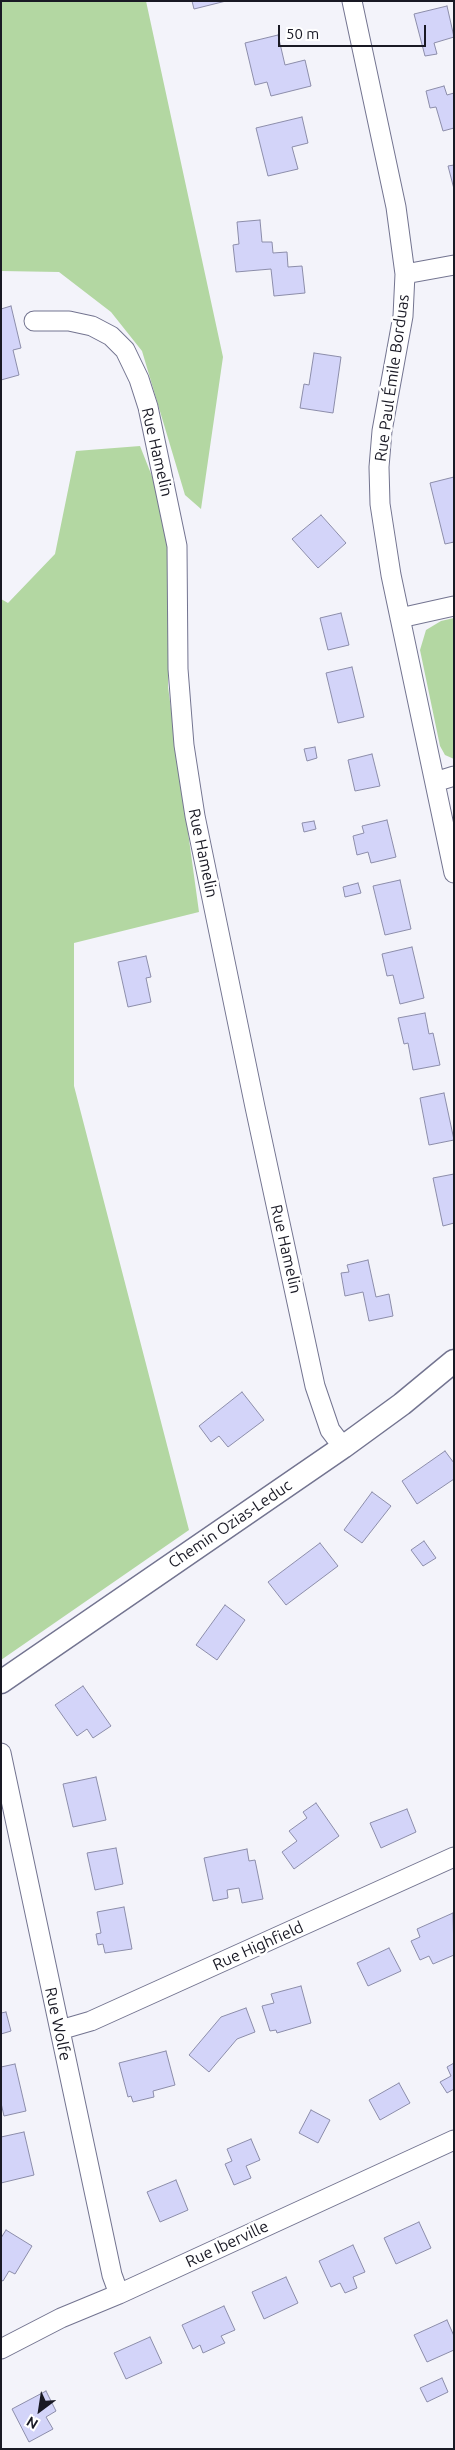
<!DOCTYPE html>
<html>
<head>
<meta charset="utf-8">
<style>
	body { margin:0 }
	#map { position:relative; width:455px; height:2450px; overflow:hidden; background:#f3f3fa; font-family:Ubuntu,sans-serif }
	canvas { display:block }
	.frame { position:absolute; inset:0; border:2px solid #191924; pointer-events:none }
	.north { position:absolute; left:15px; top:2385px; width:50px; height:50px; -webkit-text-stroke:4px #fff; paint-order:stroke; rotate:211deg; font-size:14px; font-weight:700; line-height:20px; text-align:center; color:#191924 }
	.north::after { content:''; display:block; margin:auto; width:18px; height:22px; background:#191924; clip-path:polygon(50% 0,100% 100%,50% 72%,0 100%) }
	.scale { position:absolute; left:278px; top:25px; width:148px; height:22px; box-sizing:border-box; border:2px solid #191924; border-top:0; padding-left:6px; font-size:15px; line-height:18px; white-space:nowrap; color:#191924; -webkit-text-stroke:4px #fff; paint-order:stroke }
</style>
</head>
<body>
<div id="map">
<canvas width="455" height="2450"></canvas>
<div class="frame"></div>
<div class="north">N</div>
<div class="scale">50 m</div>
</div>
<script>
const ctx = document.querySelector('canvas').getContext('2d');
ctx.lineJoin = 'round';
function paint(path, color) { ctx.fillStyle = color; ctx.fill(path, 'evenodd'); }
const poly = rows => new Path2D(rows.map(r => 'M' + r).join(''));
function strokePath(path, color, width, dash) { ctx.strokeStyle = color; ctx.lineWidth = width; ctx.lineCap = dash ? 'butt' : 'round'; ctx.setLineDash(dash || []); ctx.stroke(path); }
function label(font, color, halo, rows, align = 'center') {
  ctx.font = font + ' Ubuntu,sans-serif'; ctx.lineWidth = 5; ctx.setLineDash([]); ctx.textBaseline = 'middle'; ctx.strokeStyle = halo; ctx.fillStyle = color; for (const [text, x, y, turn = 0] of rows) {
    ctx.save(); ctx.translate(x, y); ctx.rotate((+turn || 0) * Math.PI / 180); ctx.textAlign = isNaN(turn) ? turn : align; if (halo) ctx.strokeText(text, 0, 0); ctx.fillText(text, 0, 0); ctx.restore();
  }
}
const green = poly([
	[1,1,146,1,223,357,201,509,185,495,142,351,111,312,59,272,1,271],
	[140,446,161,499,168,541,168,687,199,912,74,943,74,1086,189,1530,1,1660,1,599,8,603,55,554,76,451],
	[454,618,454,759,445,755,440,746,420,650,426,630,441,621]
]);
const building = poly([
	[192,1,226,1,194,9,192,1],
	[447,6,454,37,434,43,437,54,425,56,414,14,447,6],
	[278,35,285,65,305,60,311,86,271,96,267,82,255,85,245,43,278,35],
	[444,86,447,95,454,93,454,128,443,131,436,107,430,108,426,91,444,86],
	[302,117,308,143,292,147,298,169,268,176,256,128,302,117],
	[454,165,454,189,448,166,454,165],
	[260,220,262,242,272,242,273,253,287,252,288,267,302,266,305,293,274,296,271,269,236,272,233,245,239,244,237,222,260,220],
	[11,306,21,348,13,350,19,375,1,380,1,309,11,306],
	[314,353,341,357,333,413,300,408,304,384,309,385,314,353],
	[454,477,454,542,445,544,430,483,454,477],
	[321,515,346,543,318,568,292,539,321,515],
	[341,613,349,645,328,650,320,618,341,613],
	[352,667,364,717,338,723,326,673,352,667],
	[315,747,317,758,307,761,304,749,315,747],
	[372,754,380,786,355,791,348,760,372,754],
	[387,820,396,857,371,863,368,852,357,855,353,836,364,833,362,826,387,820],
	[314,821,316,829,304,832,302,823,314,821],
	[400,880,411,929,385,935,373,886,400,880],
	[358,883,361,893,345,897,343,887,358,883],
	[412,947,424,998,400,1004,393,975,387,976,382,954,412,947],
	[146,956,151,977,146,978,151,1002,128,1007,118,962,146,956],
	[425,1013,429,1034,433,1033,440,1065,413,1070,408,1043,404,1044,398,1018,425,1013],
	[444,1093,454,1140,429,1145,420,1098,444,1093],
	[454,1174,454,1223,443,1226,433,1178,454,1174],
	[368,1260,376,1297,389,1294,393,1316,369,1321,363,1292,345,1296,341,1273,349,1272,347,1265,368,1260],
	[242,1392,264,1420,228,1447,219,1436,211,1442,199,1426,242,1392],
	[445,1451,454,1463,454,1479,417,1504,402,1481,445,1451],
	[372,1492,391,1506,362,1543,344,1530,372,1492],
	[424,1541,436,1558,423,1566,411,1550,424,1541],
	[320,1543,338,1566,286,1605,268,1582,320,1543],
	[225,1605,245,1620,217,1660,196,1645,225,1605],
	[83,1686,111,1726,93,1738,87,1729,77,1736,55,1705,83,1686],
	[96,1777,106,1820,73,1827,63,1784,96,1777],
	[316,1803,339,1836,294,1869,282,1852,297,1841,289,1831,307,1818,303,1812,316,1803],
	[407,1809,416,1832,381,1848,370,1823,407,1809],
	[116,1848,123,1884,95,1890,87,1853,116,1848],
	[247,1849,249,1861,255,1860,263,1899,242,1903,239,1888,227,1890,228,1898,213,1901,204,1858,247,1849],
	[124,1907,132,1949,105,1953,103,1944,98,1945,96,1934,101,1933,97,1912,124,1907],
	[453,1913,454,1955,433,1964,429,1956,420,1960,411,1941,420,1937,417,1929,453,1913],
	[389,1948,401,1971,368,1986,357,1963,389,1948],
	[301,1986,311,2023,277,2033,276,2030,270,2031,262,2006,274,2003,271,1994,301,1986],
	[246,2008,255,2032,237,2039,209,2072,189,2055,221,2017,246,2008],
	[6,2012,11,2031,1,2034,1,2013,6,2012],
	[166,2051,175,2085,153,2091,154,2097,133,2102,131,2096,128,2097,119,2063,166,2051],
	[454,2063,454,2089,447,2093,440,2082,451,2076,447,2067,454,2063],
	[15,2064,26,2111,4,2116,1,2103,1,2067,15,2064],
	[399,2083,410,2103,380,2120,369,2100,399,2083],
	[311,2110,330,2120,318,2143,299,2133,311,2110],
	[24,2132,34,2175,1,2183,1,2137,24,2132],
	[251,2139,260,2160,246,2166,251,2178,234,2185,225,2164,232,2161,227,2149,251,2139],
	[176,2180,188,2210,160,2222,147,2192,176,2180],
	[419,2222,431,2248,396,2264,384,2238,419,2222],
	[6,2230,32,2246,15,2274,9,2271,3,2281,1,2280,1,2238,6,2230],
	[353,2245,365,2272,353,2277,357,2288,345,2293,340,2283,331,2287,319,2261,353,2245],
	[286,2277,298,2303,264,2319,252,2292,286,2277],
	[224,2306,235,2330,221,2336,225,2343,203,2353,200,2345,193,2349,182,2325,224,2306],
	[447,2320,454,2336,454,2350,427,2362,414,2335,447,2320],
	[150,2337,162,2363,126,2379,114,2353,150,2337],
	[442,2378,448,2392,427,2402,420,2388,442,2378],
	[46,2391,56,2411,46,2417,53,2429,29,2442,12,2409,46,2391]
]);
const minor = poly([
	[352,1,396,207,405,274,403,316,382,431,379,467,380,504,391,575,454,873],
	[405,274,454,265],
	[34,321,69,321,92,326,111,336,125,350,139,379,148,407,177,546,178,669,184,745,195,816,255,1107,315,1386,330,1430,343,1447],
	[400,618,454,606],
	[435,782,454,776],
	[1,1753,112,2275,119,2294],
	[60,2030,91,2021,454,1857],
	[1,2349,61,2318,119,2294,454,2140]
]);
const tertiary = poly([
	[1,1682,343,1447,402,1404,454,1361]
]);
const streetNames = [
	["Rue Paul Émile Borduas",392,378,-82],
	["Rue Hamelin",157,452,77],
	["Rue Hamelin",203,853,78],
	["Rue Hamelin",286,1249,77],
	["Chemin Ozias-Leduc",230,1524,-34],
	["Rue Highfield",258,1946,-24],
	["Rue Wolfe",58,2024,78],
	["Rue Iberville",227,2244,-25]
];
paint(green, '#b3d7a2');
paint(building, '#d3d4f9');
strokePath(building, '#8c8daa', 1);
strokePath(minor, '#737490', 21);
strokePath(tertiary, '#737490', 25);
strokePath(minor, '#fff', 19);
strokePath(tertiary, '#fff', 22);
label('16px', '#191924', '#fff', streetNames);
</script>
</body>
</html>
